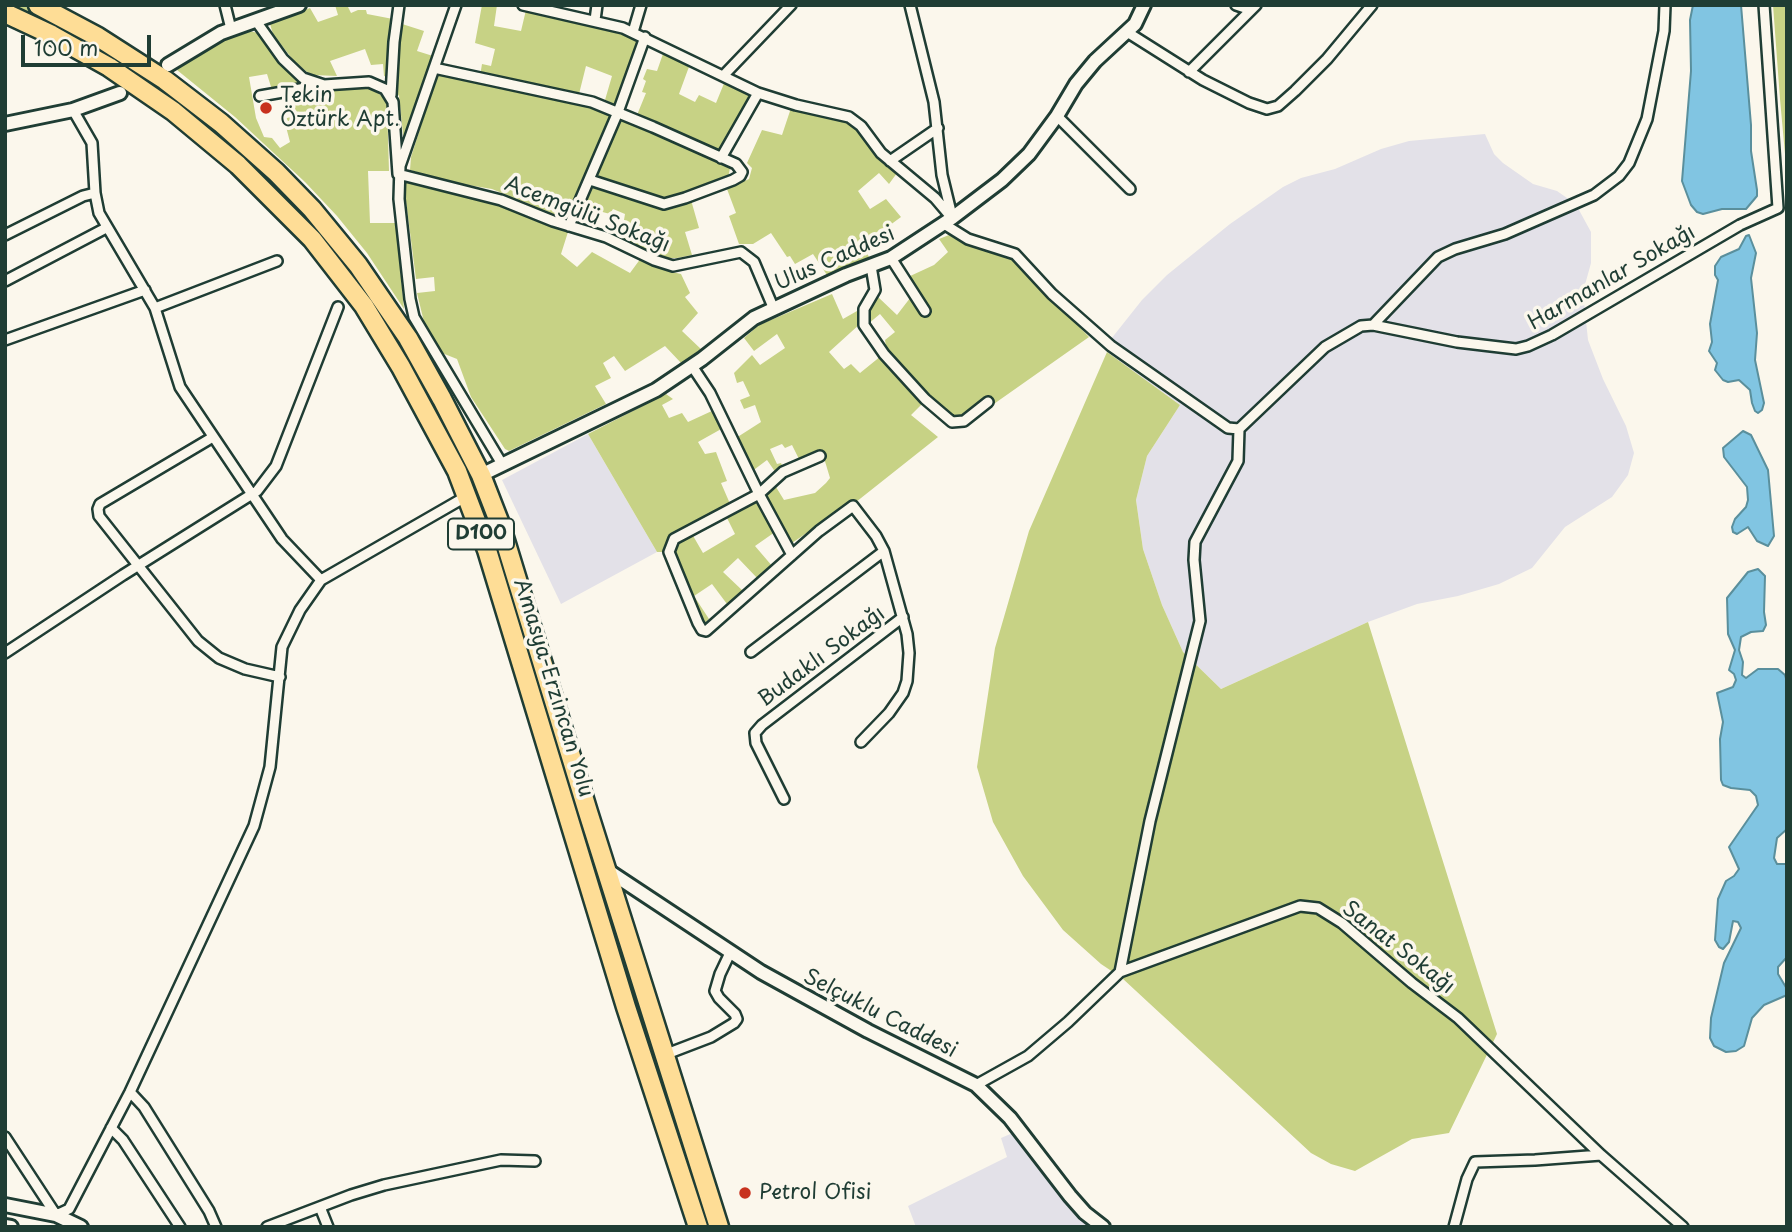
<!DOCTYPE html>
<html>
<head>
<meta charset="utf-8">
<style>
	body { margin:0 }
	#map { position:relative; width:1792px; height:1232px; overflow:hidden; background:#fbf7ec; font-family:"Playpen Sans",sans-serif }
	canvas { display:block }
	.frame { position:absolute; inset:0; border:7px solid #1f3d34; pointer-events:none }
	.scale { position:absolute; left:21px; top:35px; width:130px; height:32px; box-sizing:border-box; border:4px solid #1f3d34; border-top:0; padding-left:9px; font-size:21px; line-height:24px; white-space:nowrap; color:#1f3d34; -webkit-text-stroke:5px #fbf7ec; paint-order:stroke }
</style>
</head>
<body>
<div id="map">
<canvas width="1792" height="1232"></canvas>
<div class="frame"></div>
<div class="scale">100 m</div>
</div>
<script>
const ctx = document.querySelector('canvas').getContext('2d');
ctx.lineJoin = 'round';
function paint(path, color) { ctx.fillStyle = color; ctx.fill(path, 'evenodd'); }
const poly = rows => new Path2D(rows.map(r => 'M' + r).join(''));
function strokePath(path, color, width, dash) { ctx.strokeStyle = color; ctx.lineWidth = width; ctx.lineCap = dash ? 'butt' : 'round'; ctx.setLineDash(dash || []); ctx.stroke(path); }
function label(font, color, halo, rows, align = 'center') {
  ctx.font = font + ' "Playpen Sans",sans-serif'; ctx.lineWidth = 7; ctx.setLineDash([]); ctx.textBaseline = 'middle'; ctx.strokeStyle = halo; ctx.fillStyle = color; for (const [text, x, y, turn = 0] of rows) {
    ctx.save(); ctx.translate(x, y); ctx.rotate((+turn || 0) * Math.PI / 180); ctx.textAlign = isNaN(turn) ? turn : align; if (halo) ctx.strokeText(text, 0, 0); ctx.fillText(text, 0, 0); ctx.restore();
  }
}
const built = poly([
	[1485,134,1494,154,1503,163,1533,184,1557,191,1567,198,1579,210,1591,232,1591,263,1583,292,1588,340,1603,379,1626,426,1634,453,1628,475,1612,497,1565,527,1532,568,1499,584,1458,596,1417,604,1368,622,1221,689,1183,652,1162,605,1143,549,1136,500,1147,456,1180,405,1107,352,1111,339,1142,300,1167,275,1230,224,1283,187,1301,178,1335,169,1381,149,1409,141],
	[588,434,657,552,561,604,502,480],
	[1015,1132,1094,1227,916,1227,908,1206,1007,1157,1001,1138]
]);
const green = poly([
	[10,5,22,5,88,39,181,102,248,156,295,202,351,268,411,357,470,467,493,527,612,908,638,1001,711,1227,705,1227,633,1007,603,899,453,445,412,371,311,227,230,148,174,102,137,76,77,39],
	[335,5,347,5,351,13,358,10,366,10,367,14,393,19,389,77,384,76,383,64,371,65,365,49,330,61,337,76,313,75,307,72,293,60,273,34,270,24,310,8,318,22,338,15],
	[482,5,497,5,494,26,521,31,526,10,598,24,640,40,618,106,605,100,612,76,586,66,579,94,480,76,482,64,491,66,495,49,475,43],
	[1773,5,1787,5,1787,176,1780,99],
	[399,23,424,31,417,51,433,56,404,143,399,96,394,89],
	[245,30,258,33,289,73,300,83,272,90,267,74,249,77,256,118,264,137,272,138,280,148,290,142,284,119,297,115,290,98,324,89,367,86,382,96,387,104,389,171,368,171,370,223,396,223,404,309,367,253,337,216,305,182,235,117,177,70,204,48],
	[664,51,690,64,679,94,695,102,699,95,716,103,725,81,752,93,720,153,637,115,646,93,642,92,646,81,643,79,647,69,657,71],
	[438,73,585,103,614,114,568,216,556,215,492,189,450,182,410,170,411,157],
	[791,108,846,120,856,126,876,154,897,173,889,184,879,173,858,191,870,209,886,199,901,217,863,245,870,259,827,275,813,254,795,264,790,256,787,257,771,233,753,244,739,244,729,216,736,213,727,189,749,179,752,168,747,163,762,130,782,135],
	[619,118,725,164,730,168,728,178,682,196,663,200,594,176],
	[403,178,502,206,568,232,561,254,577,267,592,252,630,273,641,258,668,271,681,274,690,293,685,297,698,313,682,331,703,351,682,364,665,346,625,371,614,356,603,363,611,378,595,386,606,404,509,451,505,449,471,397,457,359,442,353,424,322,417,293,435,291,434,277,416,279],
	[592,186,657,205,691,200,699,228,685,232,692,255,677,258,664,258,624,239,630,224,624,220,625,214,613,209,610,214,584,207],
	[949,235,968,244,1013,258,1089,337,964,425,926,395,887,352,885,340,895,332,880,314,868,324,866,317,868,309,877,296,897,315,917,289,908,277,934,265,948,252,939,239],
	[832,294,843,319,857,311,861,323,829,352,844,369,851,364,860,373,881,356,924,402,911,415,938,437,856,502,852,502,792,543,764,496,776,487,784,500,815,493,826,483,830,478,824,458,818,451,799,459,792,445,785,448,782,444,770,449,777,464,781,463,784,469,776,473,767,460,751,472,736,438,761,422,755,405,744,409,740,400,750,396,743,381,737,383,734,373,752,355,760,365,785,348,777,334,754,351,744,338,759,325],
	[1107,352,1180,405,1147,456,1136,500,1143,549,1162,605,1183,652,1221,689,1368,622,1497,1034,1449,1133,1412,1139,1355,1171,1331,1164,1311,1153,1122,978,1101,964,1063,930,1023,876,993,822,977,767,995,648,1029,531],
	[666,394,673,399,662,405,669,418,682,413,688,422,714,410,723,428,698,442,705,454,716,452,727,481,721,483,731,506,669,543,664,552,657,552,588,434],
	[756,499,775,532,755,546,773,567,758,579,738,558,723,572,743,591,727,604,712,584,694,596,709,619,702,625,672,554,674,545,692,534,703,553,735,534,726,516]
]);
const water = poly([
	[1693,5,1741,5,1751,125,1751,151,1757,190,1757,196,1746,209,1722,209,1703,214,1697,212,1691,205,1682,181,1691,71,1690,20,1693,5],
	[1749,235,1756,253,1751,278,1757,333,1755,360,1764,403,1762,410,1758,413,1755,411,1752,403,1750,390,1739,380,1728,382,1723,380,1715,370,1717,363,1709,351,1712,342,1710,324,1718,280,1715,275,1715,266,1721,257,1739,249,1746,236,1749,235],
	[1743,431,1751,435,1768,470,1774,536,1768,546,1757,541,1748,527,1737,534,1733,532,1732,527,1735,519,1746,507,1748,500,1747,487,1724,457,1723,448,1743,431],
	[1758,569,1765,576,1764,612,1766,625,1763,631,1751,632,1741,637,1739,650,1743,662,1742,675,1746,678,1758,669,1778,669,1785,675,1787,682,1787,829,1777,838,1774,858,1777,864,1787,864,1787,957,1778,967,1778,974,1787,989,1787,995,1764,1005,1752,1018,1744,1046,1736,1051,1726,1052,1714,1046,1710,1038,1711,1018,1724,963,1741,928,1738,922,1733,921,1729,942,1723,949,1719,947,1715,940,1718,899,1726,881,1734,876,1739,869,1729,847,1758,805,1756,796,1750,790,1731,788,1723,785,1721,780,1720,739,1723,722,1717,693,1733,687,1736,680,1734,674,1729,670,1735,650,1728,634,1727,598,1748,572,1758,569]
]);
const street = poly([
	[225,5,231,29],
	[456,5,400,166,399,199,410,299,414,317,502,464],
	[523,5,623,28,758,93,796,105,849,117,861,126,881,153,935,198,952,218],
	[910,5,934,102,942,175,952,216],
	[1236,5,1251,10],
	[595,20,597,5],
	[256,21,283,59,303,78,324,85,369,82,385,89,393,102,398,174,501,200,553,221,606,237,654,260,673,266,741,252,754,262,773,307],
	[633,32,641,5],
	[1127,32,1203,80,1249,103,1267,109,1278,106,1295,91,1327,59,1372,5],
	[434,68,592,102,653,127,736,164,742,172,740,176,733,180,685,198,664,204,590,180],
	[1189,72,1256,5],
	[723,76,791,5],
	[391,95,394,42,399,5],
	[260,96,317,86],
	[73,110,92,143,95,193,99,213,155,308,180,387,282,539,321,580],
	[1057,116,1130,189],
	[721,158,758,93],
	[890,161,938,128],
	[944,224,968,239,1015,254,1052,294,1111,346,1228,428,1239,429,1325,347,1361,326,1373,325,1457,342,1516,349,1528,346,1552,335,1740,225,1778,208,1764,5],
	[569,226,618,112,645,37],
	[5,235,83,196,95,193],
	[891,258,925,311],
	[871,266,875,290,864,309,864,325,884,354,925,399,952,422,964,421,988,402],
	[5,281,106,228],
	[155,308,277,261],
	[1373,325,1438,257,1455,249,1505,234,1594,195,1619,176,1629,163,1647,119,1664,31,1665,5],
	[5,340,145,290],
	[692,366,710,393,759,494,792,555],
	[213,437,100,504,98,509,99,516,198,641,219,658,245,669,280,677],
	[820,456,783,472,759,494,674,539,669,552,698,623,702,630,706,631,819,531,853,506,876,536,884,551,907,634,909,653,907,681,903,693,889,713,861,742],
	[751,652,884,551],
	[5,653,123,575,257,491,276,466,338,307],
	[784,799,756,743,755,733,762,725,903,617],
	[1120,972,1150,821,1200,621,1194,560,1195,542,1238,461,1239,429],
	[664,1055,711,1037,734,1023,737,1019,735,1014,719,998,715,991,720,974,730,953],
	[976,1085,1028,1056,1068,1022,1120,972,1300,906,1318,908,1342,923,1412,983,1458,1018,1601,1155,1683,1227],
	[130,1092,144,1107,209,1211,216,1227],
	[111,1128,123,1140,180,1227],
	[5,1137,56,1215,69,1209,130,1092,254,826,270,767,282,647,300,610,321,580,467,496],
	[320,1207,328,1227],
	[267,1227,351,1195,384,1185,501,1160,535,1161],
	[1454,1227,1467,1179,1475,1162,1535,1160,1601,1155]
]);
const secondary = poly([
	[168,65,221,33,299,5],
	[5,124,73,110,120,93],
	[481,475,656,390,702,359,754,318,846,275,891,258,952,218,1002,180,1029,154,1057,116,1076,84,1095,61,1135,24,1144,5],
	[607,870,761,972,868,1031,976,1085,1010,1118,1070,1196,1085,1213,1103,1227],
	[5,1205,56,1215,81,1227],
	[5,1226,11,1227]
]);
const highway = poly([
	[38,5,98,37,165,80,221,123,276,172,312,209,358,265,408,338,442,399,481,475,500,524,588,812,719,1227],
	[5,13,52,35,109,67,173,111,238,165,312,239,364,306,401,367,457,471,487,550,626,1007,698,1227]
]);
const markers = [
	[266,108,7,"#c8321e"],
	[745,1193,7,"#c8321e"]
];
const shields = [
	[481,534,66]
];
const shieldNames = [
	["D100",481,534]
];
const poiNames = [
	["Tekin",280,96],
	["Öztürk Apt.",280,120],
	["Petrol Ofisi",759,1193]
];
const streetNames = [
	["Acemgülü Sokağı",587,215,21],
	["Ulus Caddesi",835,259,-24],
	["Harmanlar Sokağı",1612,278,-30],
	["Budaklı Sokağı",822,657,-37],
	["Amasya-Erzincan Yolu",553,688,73],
	["Sanat Sokağı",1398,948,38],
	["Selçuklu Caddesi",880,1014,27]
];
paint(built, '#e3e1e8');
paint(green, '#c7d285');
paint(water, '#81c5e2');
strokePath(water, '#5a8f9c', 2);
strokePath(street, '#1f3d34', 14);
strokePath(secondary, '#1f3d34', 18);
strokePath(highway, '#1f3d34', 23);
strokePath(street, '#fbf7ec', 9);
strokePath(secondary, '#fbf7ec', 12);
strokePath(highway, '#fedd96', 18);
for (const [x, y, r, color] of markers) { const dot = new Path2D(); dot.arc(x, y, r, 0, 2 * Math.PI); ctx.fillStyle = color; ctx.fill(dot); strokePath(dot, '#fbf7ec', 2.5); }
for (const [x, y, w] of shields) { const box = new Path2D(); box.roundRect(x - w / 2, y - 15.5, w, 31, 5); ctx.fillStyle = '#fbf7ec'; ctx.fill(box); strokePath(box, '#1f3d34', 2); }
label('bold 19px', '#1f3d34', null, shieldNames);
label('21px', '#1f3d34', '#fbf7ec', poiNames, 'left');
label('21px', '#1f3d34', '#fbf7ec', streetNames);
</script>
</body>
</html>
